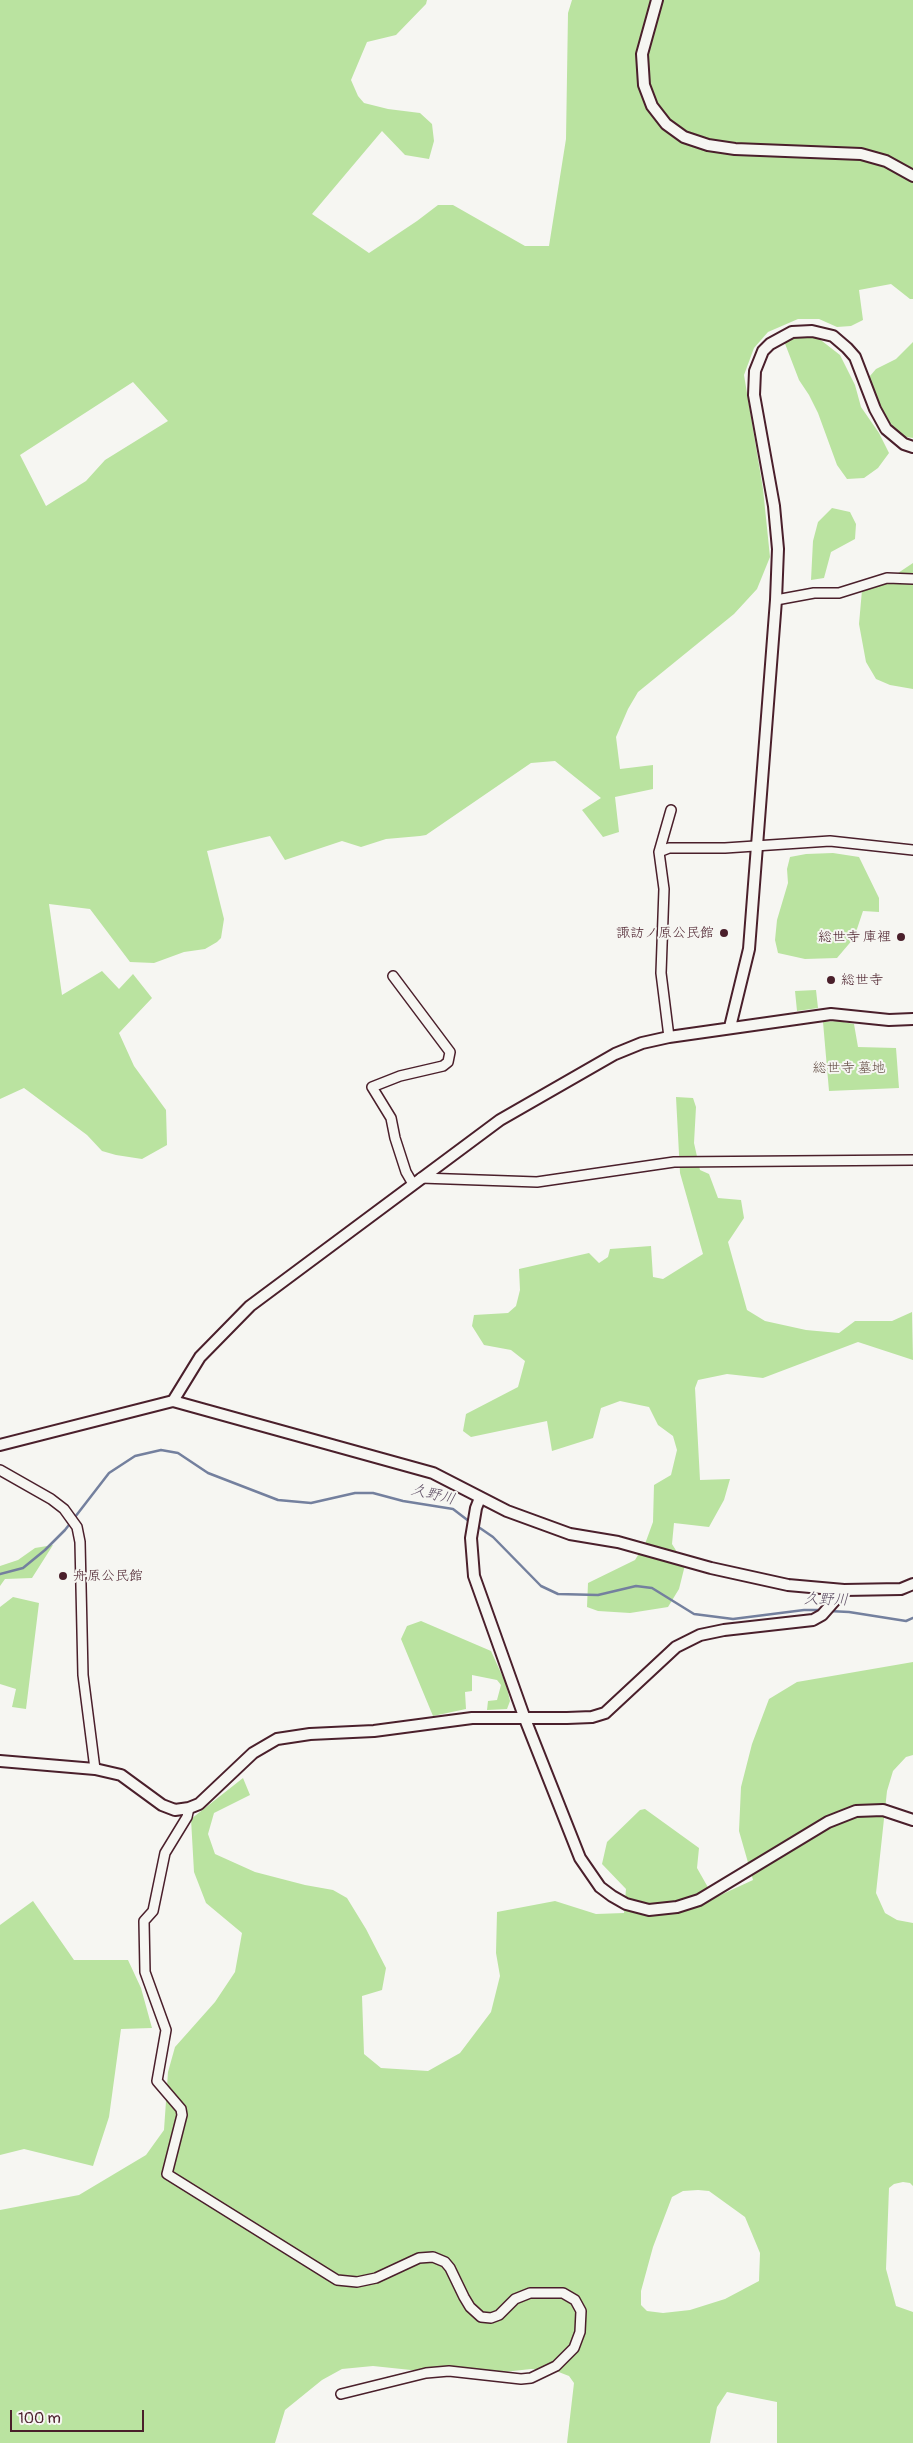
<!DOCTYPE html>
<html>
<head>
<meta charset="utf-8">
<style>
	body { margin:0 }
	#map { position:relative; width:913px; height:2443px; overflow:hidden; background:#f6f6f2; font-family:Pangolin,sans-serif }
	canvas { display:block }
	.scale { position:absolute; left:10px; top:2410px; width:134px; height:22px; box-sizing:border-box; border:2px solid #4a1f2b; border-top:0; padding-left:6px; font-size:15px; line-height:18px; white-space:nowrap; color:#4a1f2b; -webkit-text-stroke:4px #f6f6f2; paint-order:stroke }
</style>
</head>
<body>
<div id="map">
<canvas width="913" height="2443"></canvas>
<div class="scale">100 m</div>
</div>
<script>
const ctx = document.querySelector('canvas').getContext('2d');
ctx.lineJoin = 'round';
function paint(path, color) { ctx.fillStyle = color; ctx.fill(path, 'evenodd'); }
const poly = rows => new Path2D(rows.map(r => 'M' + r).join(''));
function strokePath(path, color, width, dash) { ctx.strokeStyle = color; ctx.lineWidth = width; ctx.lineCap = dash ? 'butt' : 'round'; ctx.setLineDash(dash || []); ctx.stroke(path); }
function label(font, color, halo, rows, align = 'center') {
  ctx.font = font + ' Pangolin,"Klee One",sans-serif'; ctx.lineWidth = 4; ctx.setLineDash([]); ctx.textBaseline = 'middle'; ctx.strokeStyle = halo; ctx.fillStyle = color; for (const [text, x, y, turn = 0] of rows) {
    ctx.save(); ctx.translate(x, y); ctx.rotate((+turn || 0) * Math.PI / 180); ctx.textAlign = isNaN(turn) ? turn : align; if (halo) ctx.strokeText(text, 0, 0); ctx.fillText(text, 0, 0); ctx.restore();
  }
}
const green = poly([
	[0,0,427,0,426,4,396,35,367,42,351,80,358,96,364,103,388,109,420,113,432,124,434,141,429,159,405,155,382,131,312,214,369,253,417,221,438,205,453,205,525,246,549,246,566,139,568,13,572,0,913,0,913,299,910,299,891,284,859,290,863,320,851,326,837,327,819,319,798,319,768,332,754,348,744,375,763,489,770,557,757,589,734,614,638,692,628,709,616,737,620,769,653,765,653,789,615,797,619,832,603,837,582,810,601,798,555,761,531,763,426,835,420,836,386,839,361,847,342,841,285,860,270,836,207,851,224,919,221,938,217,942,205,949,184,952,154,963,130,962,90,909,49,904,62,995,102,971,119,989,133,974,152,998,119,1033,134,1066,166,1110,167,1145,142,1159,116,1155,102,1151,87,1135,24,1088,0,1099],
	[133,382,168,421,105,460,86,481,46,506,20,455],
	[786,333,813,334,840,355,855,385,861,407,879,433,889,453,878,468,864,478,847,479,837,465,818,413,809,395,799,380,784,341],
	[913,342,913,438,901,436,882,413,871,392,870,376,876,369,896,359],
	[832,508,850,512,856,524,855,539,831,552,824,578,811,580,813,541,818,522],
	[913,563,913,689,890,685,876,679,866,662,859,624,862,590,886,581],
	[833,853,859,857,879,898,879,912,863,911,854,938,837,958,805,959,778,953,775,940,777,920,788,883,787,869,790,857,806,854],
	[816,990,818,1008,797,1011,795,991],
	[838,1021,854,1024,858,1047,896,1048,899,1088,829,1091,823,1022],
	[676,1097,693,1098,696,1107,694,1143,700,1170,709,1174,718,1198,741,1200,744,1218,728,1242,747,1310,765,1321,806,1330,839,1333,855,1321,892,1321,912,1312,913,1360,858,1342,763,1378,727,1374,698,1380,695,1388,700,1480,730,1479,724,1500,709,1527,674,1523,672,1544,685,1565,679,1589,668,1607,630,1613,598,1611,587,1607,588,1583,635,1560,645,1544,653,1522,654,1485,671,1475,677,1450,673,1436,658,1425,649,1407,620,1401,601,1408,593,1438,552,1451,547,1421,471,1437,463,1431,466,1414,518,1387,525,1361,511,1350,484,1345,472,1326,474,1315,508,1313,516,1306,520,1290,519,1269,589,1253,599,1263,608,1257,610,1249,651,1246,653,1277,663,1279,703,1254,680,1173],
	[53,1545,32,1578,5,1579,0,1586,0,1566,18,1560,35,1548],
	[13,1597,39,1603,26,1709,12,1707,16,1689,0,1684,0,1607],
	[421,1621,491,1651,506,1684,510,1701,507,1709,487,1710,488,1701,497,1700,501,1685,497,1680,472,1675,472,1691,465,1692,466,1709,433,1716,401,1639,407,1626],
	[913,1662,913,1755,906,1757,893,1771,887,1791,876,1893,885,1913,897,1920,913,1923,913,2186,910,2183,903,2182,894,2184,889,2188,886,2269,896,2306,913,2312,913,2443,777,2443,777,2402,727,2392,717,2407,710,2443,567,2443,574,2383,569,2376,556,2371,531,2369,495,2373,449,2374,373,2366,342,2369,322,2380,285,2410,275,2443,0,2443,0,2210,79,2195,146,2155,164,2130,168,2072,175,2047,215,2002,235,1972,242,1933,206,1903,194,1872,191,1819,243,1778,250,1795,214,1813,208,1834,215,1854,255,1872,305,1885,333,1890,347,1898,366,1929,386,1968,382,1990,362,1996,364,2054,381,2068,428,2071,460,2053,491,2012,500,1976,496,1953,497,1912,555,1901,596,1914,624,1913,626,1889,602,1864,607,1842,640,1810,645,1809,699,1848,697,1868,714,1898,753,1880,739,1831,741,1787,752,1744,769,1699,797,1682],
	[698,2190,709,2191,745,2217,760,2253,759,2281,725,2299,690,2310,663,2313,647,2311,641,2305,641,2291,653,2247,672,2197,683,2191],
	[33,1901,74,1960,128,1960,141,1988,152,2028,121,2029,109,2117,93,2166,24,2149,0,2155,0,1925]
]);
const stream = poly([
	[477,1526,493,1537,541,1586,558,1594,598,1595,636,1586,652,1588,694,1614,733,1619,804,1610,821,1610],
	[0,1574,23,1568,45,1550,65,1530,109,1473,135,1456,161,1450,178,1453,208,1473,278,1500,311,1503,355,1493,373,1493,403,1501,453,1509,470,1522],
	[829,1611,849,1612,906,1621,913,1618]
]);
const minor = poly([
	[776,600,814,593,839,593,887,578,913,579],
	[659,852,669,848,725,848,830,841,913,850],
	[393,976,450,1052,448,1062,443,1066,400,1076,372,1087,391,1118,395,1138,406,1172,413,1184],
	[669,1037,661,973,664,889,659,852,671,810],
	[421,1178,537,1182,674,1162,913,1160],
	[0,1470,51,1499,64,1509,77,1527,80,1542,83,1675,95,1769],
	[189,1808,187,1817,165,1853,153,1911,144,1921,145,1972,166,2030,157,2081,181,2109,182,2115,167,2174,337,2280,357,2282,376,2278,419,2258,433,2257,445,2262,450,2268,464,2297,470,2307,481,2317,491,2318,499,2315,515,2299,530,2293,563,2293,575,2300,581,2311,580,2332,574,2348,556,2366,531,2378,521,2379,449,2371,426,2373,341,2394]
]);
const tertiary = poly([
	[657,0,642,54,644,85,652,106,666,124,684,137,708,145,735,149,861,154,886,161,913,176],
	[730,1027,749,949,776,600,778,549,774,506,754,395,755,371,763,351,770,344,792,332,812,331,833,336,847,348,855,357,875,409,886,429,904,444,913,447],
	[173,1401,200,1357,250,1306,500,1120,615,1054,642,1043,669,1037,831,1014,889,1020,913,1019],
	[0,1445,173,1401,433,1473,507,1511,570,1534,618,1542,711,1568,788,1585,844,1590,901,1589,913,1584],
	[480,1498,476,1508,471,1538,474,1576,525,1719,580,1858,600,1887,612,1896,626,1904,649,1910,677,1907,699,1900,828,1822,856,1811,883,1810,913,1820],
	[0,1761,95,1769,121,1775,162,1805,175,1810,189,1808,199,1804,253,1753,277,1739,310,1734,374,1731,472,1718,567,1718,592,1717,605,1713,676,1647,700,1635,724,1630,813,1620,822,1615,844,1590]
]);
const markers = [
	[724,933,5,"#4a1f2b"],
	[901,937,5,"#4a1f2b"],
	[831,980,5,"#4a1f2b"],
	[63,1576,5,"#4a1f2b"]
];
const poiNames = [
	["諏訪ノ原公民館",714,933],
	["総世寺 庫裡",891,937],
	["総世寺",841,980,"left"],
	["舟原公民館",73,1576,"left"]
];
const parkNames = [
	["総世寺 墓地",849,1068]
];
const waterNames = [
	["久野川",433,1495,14],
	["久野川",826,1600,2]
];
paint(green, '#bae3a0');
strokePath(stream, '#74809e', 2.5);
strokePath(minor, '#4a1f2b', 12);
strokePath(tertiary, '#4a1f2b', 14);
strokePath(minor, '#f6f6f2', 9);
strokePath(tertiary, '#f6f6f2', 10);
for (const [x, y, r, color] of markers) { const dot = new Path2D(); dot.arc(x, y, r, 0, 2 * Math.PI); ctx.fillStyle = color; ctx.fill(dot); strokePath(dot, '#f6f6f2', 2); }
label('14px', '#4a1f2b', '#f6f6f2', poiNames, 'right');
label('14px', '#665048', '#f6f6f2', parkNames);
label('italic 15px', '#5f4f65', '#f6f6f2', waterNames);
</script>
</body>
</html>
